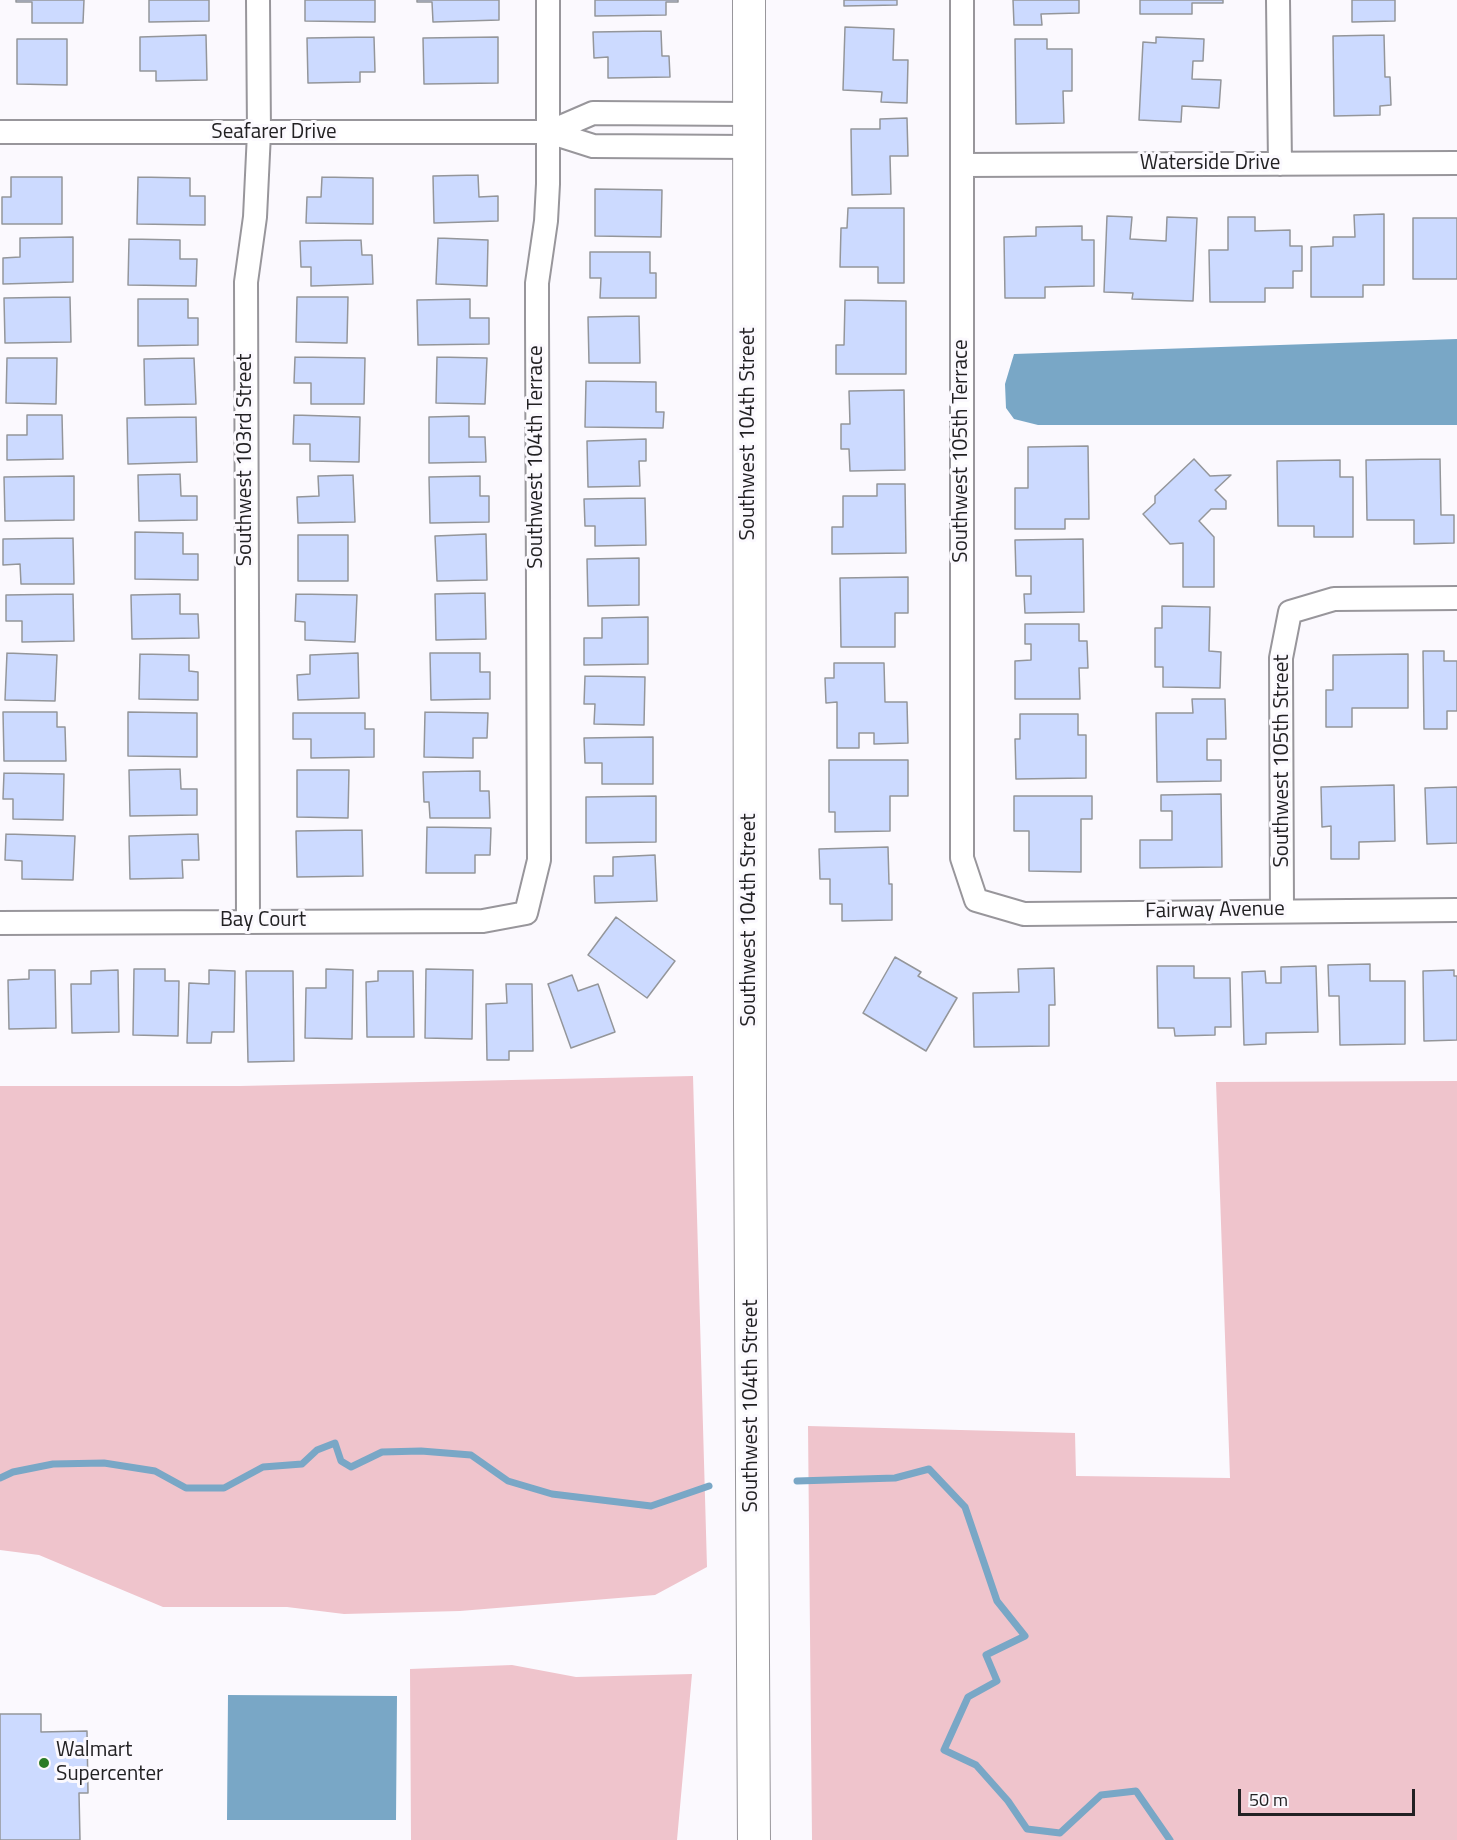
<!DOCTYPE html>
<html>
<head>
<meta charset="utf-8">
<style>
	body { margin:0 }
	#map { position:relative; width:1457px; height:1840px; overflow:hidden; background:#fbf9fe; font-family:"Titillium Web",sans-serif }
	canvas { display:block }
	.scale { position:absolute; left:1238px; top:1789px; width:177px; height:27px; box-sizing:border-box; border:3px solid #222123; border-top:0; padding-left:8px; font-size:18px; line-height:21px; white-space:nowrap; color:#222123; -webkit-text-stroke:4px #fbf9fe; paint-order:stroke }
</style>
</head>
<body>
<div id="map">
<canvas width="1457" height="1840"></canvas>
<div class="scale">50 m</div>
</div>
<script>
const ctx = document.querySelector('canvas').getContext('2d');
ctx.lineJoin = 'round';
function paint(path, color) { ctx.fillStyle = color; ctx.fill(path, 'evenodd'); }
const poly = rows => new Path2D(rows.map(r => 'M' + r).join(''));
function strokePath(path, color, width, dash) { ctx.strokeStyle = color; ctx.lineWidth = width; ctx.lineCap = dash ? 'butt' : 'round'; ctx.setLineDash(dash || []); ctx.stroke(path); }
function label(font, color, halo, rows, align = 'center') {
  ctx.font = font + ' "Titillium Web",sans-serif'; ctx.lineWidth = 6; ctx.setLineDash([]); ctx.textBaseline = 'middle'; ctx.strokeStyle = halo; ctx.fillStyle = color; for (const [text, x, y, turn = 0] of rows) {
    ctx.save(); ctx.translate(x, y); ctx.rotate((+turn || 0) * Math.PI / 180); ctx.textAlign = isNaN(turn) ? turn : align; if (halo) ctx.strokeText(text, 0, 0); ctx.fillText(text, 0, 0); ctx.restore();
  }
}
const green = poly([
	[693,1076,707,1567,655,1595,460,1611,344,1614,287,1607,163,1607,39,1555,0,1550,0,1086,240,1086],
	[1457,1081,1457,1840,812,1840,808,1426,1075,1433,1076,1476,1230,1478,1216,1082],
	[512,1665,576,1677,692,1674,677,1840,411,1840,410,1669]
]);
const water = poly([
	[1457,339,1457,425,1038,425,1014,419,1006,408,1005,384,1014,354],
	[228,1695,397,1696,396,1820,227,1820]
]);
const stream = poly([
	[0,1478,13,1472,53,1464,104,1463,155,1471,186,1488,224,1488,263,1467,302,1464,317,1450,335,1443,341,1461,351,1467,382,1452,421,1451,471,1455,508,1481,552,1494,651,1506,709,1486],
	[797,1481,895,1478,929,1469,965,1507,997,1601,1025,1636,986,1655,997,1681,968,1697,944,1750,976,1765,1008,1801,1027,1829,1060,1833,1101,1795,1136,1791,1170,1840]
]);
const building = poly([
	[16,0,84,0,83,23,32,23,32,2,16,2,16,0],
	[149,0,209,0,209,21,149,22,149,0],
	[305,0,375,0,375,22,305,21,305,0],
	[417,0,499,0,499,20,433,22,432,2,417,2,417,0],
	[595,0,678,0,678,2,666,2,666,15,595,16,595,0],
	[844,0,897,0,897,5,844,6,844,0],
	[1013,0,1079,0,1079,13,1041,14,1042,25,1014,25,1013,0],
	[1140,0,1223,0,1223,3,1192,3,1192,14,1140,14,1140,0],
	[1352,0,1395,0,1395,21,1352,22,1352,0],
	[845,27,894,29,893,60,908,60,907,103,881,102,882,92,843,90,845,27],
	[661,31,662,56,669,56,670,77,608,78,608,57,594,58,593,32,661,31],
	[206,35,207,80,156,81,156,71,140,71,140,37,206,35],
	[1384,35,1385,77,1390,77,1391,105,1380,106,1380,115,1334,116,1333,36,1384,35],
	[374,37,375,72,360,72,360,82,308,83,307,38,374,37],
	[498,37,498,83,424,84,423,38,498,37],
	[1156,37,1204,39,1203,61,1193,61,1192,79,1221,80,1219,108,1182,106,1181,122,1139,120,1143,42,1156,43,1156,37],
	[17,39,67,39,67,85,17,84,17,39],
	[1015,39,1047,39,1047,49,1072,49,1072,91,1063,91,1064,123,1016,124,1015,39],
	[907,118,908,156,890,156,891,194,852,195,851,129,880,129,880,119,907,118],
	[478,175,479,197,498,196,498,221,434,223,433,176,478,175],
	[11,177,62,177,62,224,2,224,2,197,11,197,11,177],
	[138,177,190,178,190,196,205,196,205,225,137,224,138,177],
	[322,177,373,178,373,224,306,223,307,197,321,197,322,177],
	[595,189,662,190,661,237,595,236,595,189],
	[848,208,904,208,904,283,878,283,878,267,840,267,841,228,847,228,848,208],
	[1384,214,1384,285,1363,285,1363,297,1311,297,1311,247,1333,246,1333,237,1355,237,1354,215,1384,214],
	[1107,216,1132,217,1130,239,1166,241,1167,217,1197,218,1193,301,1132,299,1133,293,1104,292,1107,216],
	[1228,217,1255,217,1255,231,1290,230,1290,246,1302,246,1302,271,1293,271,1293,288,1265,288,1265,302,1210,302,1209,250,1228,250,1228,217],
	[1413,218,1457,218,1457,279,1413,279,1413,218],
	[1082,226,1082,240,1094,240,1094,286,1045,287,1045,298,1005,298,1004,237,1036,236,1036,227,1082,226],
	[73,237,73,282,3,284,3,258,20,257,20,238,73,237],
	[438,238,488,240,487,286,436,284,438,238],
	[129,239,180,240,180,259,197,259,196,286,128,285,129,239],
	[361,240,362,255,372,255,373,284,311,286,311,267,301,267,300,241,361,240],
	[590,252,650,252,650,273,656,273,656,298,600,298,601,278,590,278,590,252],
	[70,297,71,342,5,343,4,298,70,297],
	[297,297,348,297,347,343,296,342,297,297],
	[138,299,188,299,188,318,198,318,198,345,138,346,138,299],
	[470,299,470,318,489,318,489,344,418,345,417,300,470,299],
	[845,300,906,301,906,374,836,374,836,345,844,345,845,300],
	[639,316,640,363,589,363,588,317,639,316],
	[295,357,365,358,364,404,311,404,311,383,294,383,295,357],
	[437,357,487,358,485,404,436,403,437,357],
	[7,358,57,358,56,404,6,403,7,358],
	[194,358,196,404,145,405,144,359,194,358],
	[586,381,656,382,656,412,664,412,663,428,585,427,586,381],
	[904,390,905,470,850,471,849,449,841,449,841,424,850,424,849,391,904,390],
	[27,415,62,415,63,459,7,460,7,435,27,435,27,415],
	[294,415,360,417,359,462,310,461,310,444,293,444,294,415],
	[469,416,469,437,485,437,486,462,429,463,429,417,469,416],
	[196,417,197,462,128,464,127,418,196,417],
	[646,439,646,461,639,461,640,486,588,487,587,441,646,439],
	[1088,446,1089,519,1065,519,1065,529,1015,529,1015,488,1028,488,1028,447,1088,446],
	[1194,459,1210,476,1231,475,1215,490,1226,501,1226,509,1211,509,1199,521,1214,537,1214,587,1183,587,1183,543,1170,544,1143,514,1155,503,1155,496,1194,459],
	[1440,459,1441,515,1454,515,1454,543,1414,544,1414,520,1367,520,1366,460,1440,459],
	[1340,460,1340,477,1353,477,1353,537,1314,537,1314,526,1278,526,1277,461,1340,460],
	[180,474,181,496,197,496,197,520,139,521,138,475,180,474],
	[353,475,355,522,298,523,297,497,319,496,318,476,353,475],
	[74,476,74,520,5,521,4,477,74,476],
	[480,476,480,496,489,496,489,522,430,523,429,477,480,476],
	[877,484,905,484,906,553,832,554,832,527,843,527,843,496,877,496,877,484],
	[645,498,646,545,595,546,595,526,585,526,584,499,645,498],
	[135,532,183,533,183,554,198,554,198,580,135,579,135,532],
	[486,534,487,580,437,581,435,536,486,534],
	[298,535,348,535,348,581,298,581,298,535],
	[73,538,74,584,21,584,20,564,3,565,3,539,73,538],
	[1083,539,1084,612,1025,613,1024,594,1031,594,1031,576,1016,576,1015,540,1083,539],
	[639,558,639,605,588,606,587,559,639,558],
	[908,577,908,613,895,613,895,647,841,647,840,578,908,577],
	[485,593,486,639,436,640,435,594,485,593],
	[73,594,74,641,22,642,22,621,6,621,6,595,73,594],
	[180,594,180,614,198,614,199,638,132,639,131,595,180,594],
	[296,594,357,595,355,642,305,640,305,622,295,621,296,594],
	[1162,606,1210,607,1209,651,1221,652,1220,688,1163,687,1163,667,1155,667,1155,628,1162,628,1162,606],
	[648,617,648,664,584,665,584,638,602,638,602,618,648,617],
	[1025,624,1079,624,1079,641,1087,641,1088,668,1079,668,1080,699,1015,699,1015,661,1031,660,1031,644,1025,644,1025,624],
	[1423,651,1444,651,1444,661,1457,661,1457,711,1447,711,1447,729,1424,729,1423,651],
	[7,653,57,655,55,701,5,700,7,653],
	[358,653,359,698,298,700,297,675,310,674,310,655,358,653],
	[430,653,480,653,480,672,490,672,490,699,431,700,430,653],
	[140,654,189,655,189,671,198,672,198,700,139,699,140,654],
	[1408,654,1408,708,1352,708,1352,727,1326,727,1326,690,1333,690,1333,655,1408,654],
	[834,663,884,663,885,702,907,702,908,743,874,744,874,733,859,733,859,748,837,748,837,702,826,703,825,678,834,678,834,663],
	[585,676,645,677,644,725,594,724,595,704,584,704,585,676],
	[1192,699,1225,699,1226,739,1207,739,1207,760,1221,760,1221,781,1157,782,1156,713,1193,713,1192,699],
	[3,712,57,712,57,727,65,727,66,761,4,761,3,712],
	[128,712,197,713,197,757,128,756,128,712],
	[425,712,488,713,487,738,473,738,473,758,424,757,425,712],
	[293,713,365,713,365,729,374,729,374,757,311,758,311,739,293,739,293,713],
	[1020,714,1078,714,1078,735,1086,735,1086,778,1016,779,1015,739,1020,739,1020,714],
	[653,737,653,784,602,784,602,763,585,763,584,738,653,737],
	[829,760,908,760,908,796,890,796,890,831,835,832,835,812,829,812,829,760],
	[180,769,181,789,197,789,197,815,130,816,129,770,180,769],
	[297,770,349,770,348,818,297,817,297,770],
	[480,771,480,791,489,791,490,818,430,818,429,802,424,802,423,772,480,771],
	[4,773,64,774,63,820,13,819,13,799,3,799,4,773],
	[1394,785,1395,841,1359,842,1359,859,1331,859,1331,826,1322,827,1321,787,1394,785],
	[1457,787,1457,843,1427,844,1425,788,1457,787],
	[1221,794,1222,867,1140,868,1140,840,1172,840,1172,811,1161,811,1161,795,1221,794],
	[656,796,656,842,586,843,586,797,656,796],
	[1014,796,1092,796,1092,819,1081,819,1081,872,1029,871,1029,831,1014,831,1014,796],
	[427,827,491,828,490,855,475,855,475,873,426,873,427,827],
	[362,830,363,876,297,877,296,831,362,830],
	[6,834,75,836,73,880,22,879,22,861,5,860,6,834],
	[198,834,199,860,182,860,183,878,130,879,129,836,198,834],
	[888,847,889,884,892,884,892,920,842,921,842,904,830,904,830,879,820,879,819,849,888,847],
	[655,855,657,901,595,903,594,876,613,876,613,857,655,855],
	[616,917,675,961,647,998,588,955,616,917],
	[895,957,921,972,918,976,957,998,926,1051,863,1013,895,957],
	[1370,964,1370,981,1405,981,1405,1044,1340,1045,1339,996,1329,996,1328,965,1370,964],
	[1157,966,1194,966,1194,978,1230,978,1231,1027,1215,1027,1215,1035,1175,1036,1174,1028,1158,1028,1157,966],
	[1316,966,1318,1032,1266,1033,1266,1044,1244,1045,1242,972,1265,971,1266,983,1281,983,1281,967,1316,966],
	[1054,968,1055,1005,1049,1005,1049,1046,974,1047,973,993,1019,992,1018,969,1054,968],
	[134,969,165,969,165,981,179,981,178,1036,133,1035,134,969],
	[326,969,353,970,352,1039,305,1038,306,988,326,988,326,969],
	[426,969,473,970,472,1039,425,1038,426,969],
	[29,970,55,970,56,1028,9,1029,8,980,29,979,29,970],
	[118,970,119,1032,72,1033,71,984,91,984,91,971,118,970],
	[209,970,235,971,234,1032,212,1032,211,1043,187,1043,189,983,209,984,209,970],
	[1454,970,1454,976,1457,976,1457,1040,1424,1041,1423,971,1454,970],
	[246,971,293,971,294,1061,248,1062,246,971],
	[378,971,413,971,414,1037,367,1037,366,982,378,981,378,971],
	[572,975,578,991,598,984,615,1032,571,1048,548,984,572,975],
	[506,984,532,984,533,1051,509,1051,509,1060,487,1060,486,1004,507,1003,506,984],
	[0,1714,41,1714,41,1732,87,1731,88,1793,79,1793,80,1840,0,1840,0,1714]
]);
const minor = poly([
	[962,0,962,858,976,900,1024,914,1457,910],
	[1278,0,1280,164],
	[0,132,549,132,593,146,749,147],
	[549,132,593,113,749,114],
	[962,165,1457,163],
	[1282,911,1281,658,1290,612,1334,599,1457,598],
	[248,921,246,282,255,217,259,133,258,0],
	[0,923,483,921,526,913,539,860,537,320,537,283,546,221,548,184,548,0]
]);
const secondary = poly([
	[749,0,750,1112,754,1840]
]);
const markers = [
	[44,1763,6,"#2b7c27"]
];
const streetNames = [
	["Seafarer Drive",274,133],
	["Waterside Drive",1210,164],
	["Southwest 104th Street",749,434,-90],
	["Southwest 105th Terrace",962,451,-90],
	["Southwest 104th Terrace",537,457,-90],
	["Southwest 103rd Street",246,460,-90],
	["Southwest 105th Street",1283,761,-90],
	["Fairway Avenue",1215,911,-1],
	["Southwest 104th Street",750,920,-90],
	["Bay Court",263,921],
	["Southwest 104th Street",752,1406,-90]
];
const poiNames = [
	["Walmart",56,1751],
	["Supercenter",56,1775]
];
paint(green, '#efc4cc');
paint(water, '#79a7c6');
strokePath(stream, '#79a7c6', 7);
paint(building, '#ccdaff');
strokePath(building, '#94969a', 1.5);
strokePath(minor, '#98969b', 26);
strokePath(secondary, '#98969b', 34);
strokePath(minor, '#fff', 22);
strokePath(secondary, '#fff', 32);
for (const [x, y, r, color] of markers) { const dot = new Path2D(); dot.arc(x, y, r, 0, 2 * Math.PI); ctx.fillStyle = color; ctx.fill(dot); strokePath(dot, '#fbf9fe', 2); }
label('21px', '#222123', '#fbf9fe', streetNames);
label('21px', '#222123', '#fbf9fe', poiNames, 'left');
</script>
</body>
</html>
